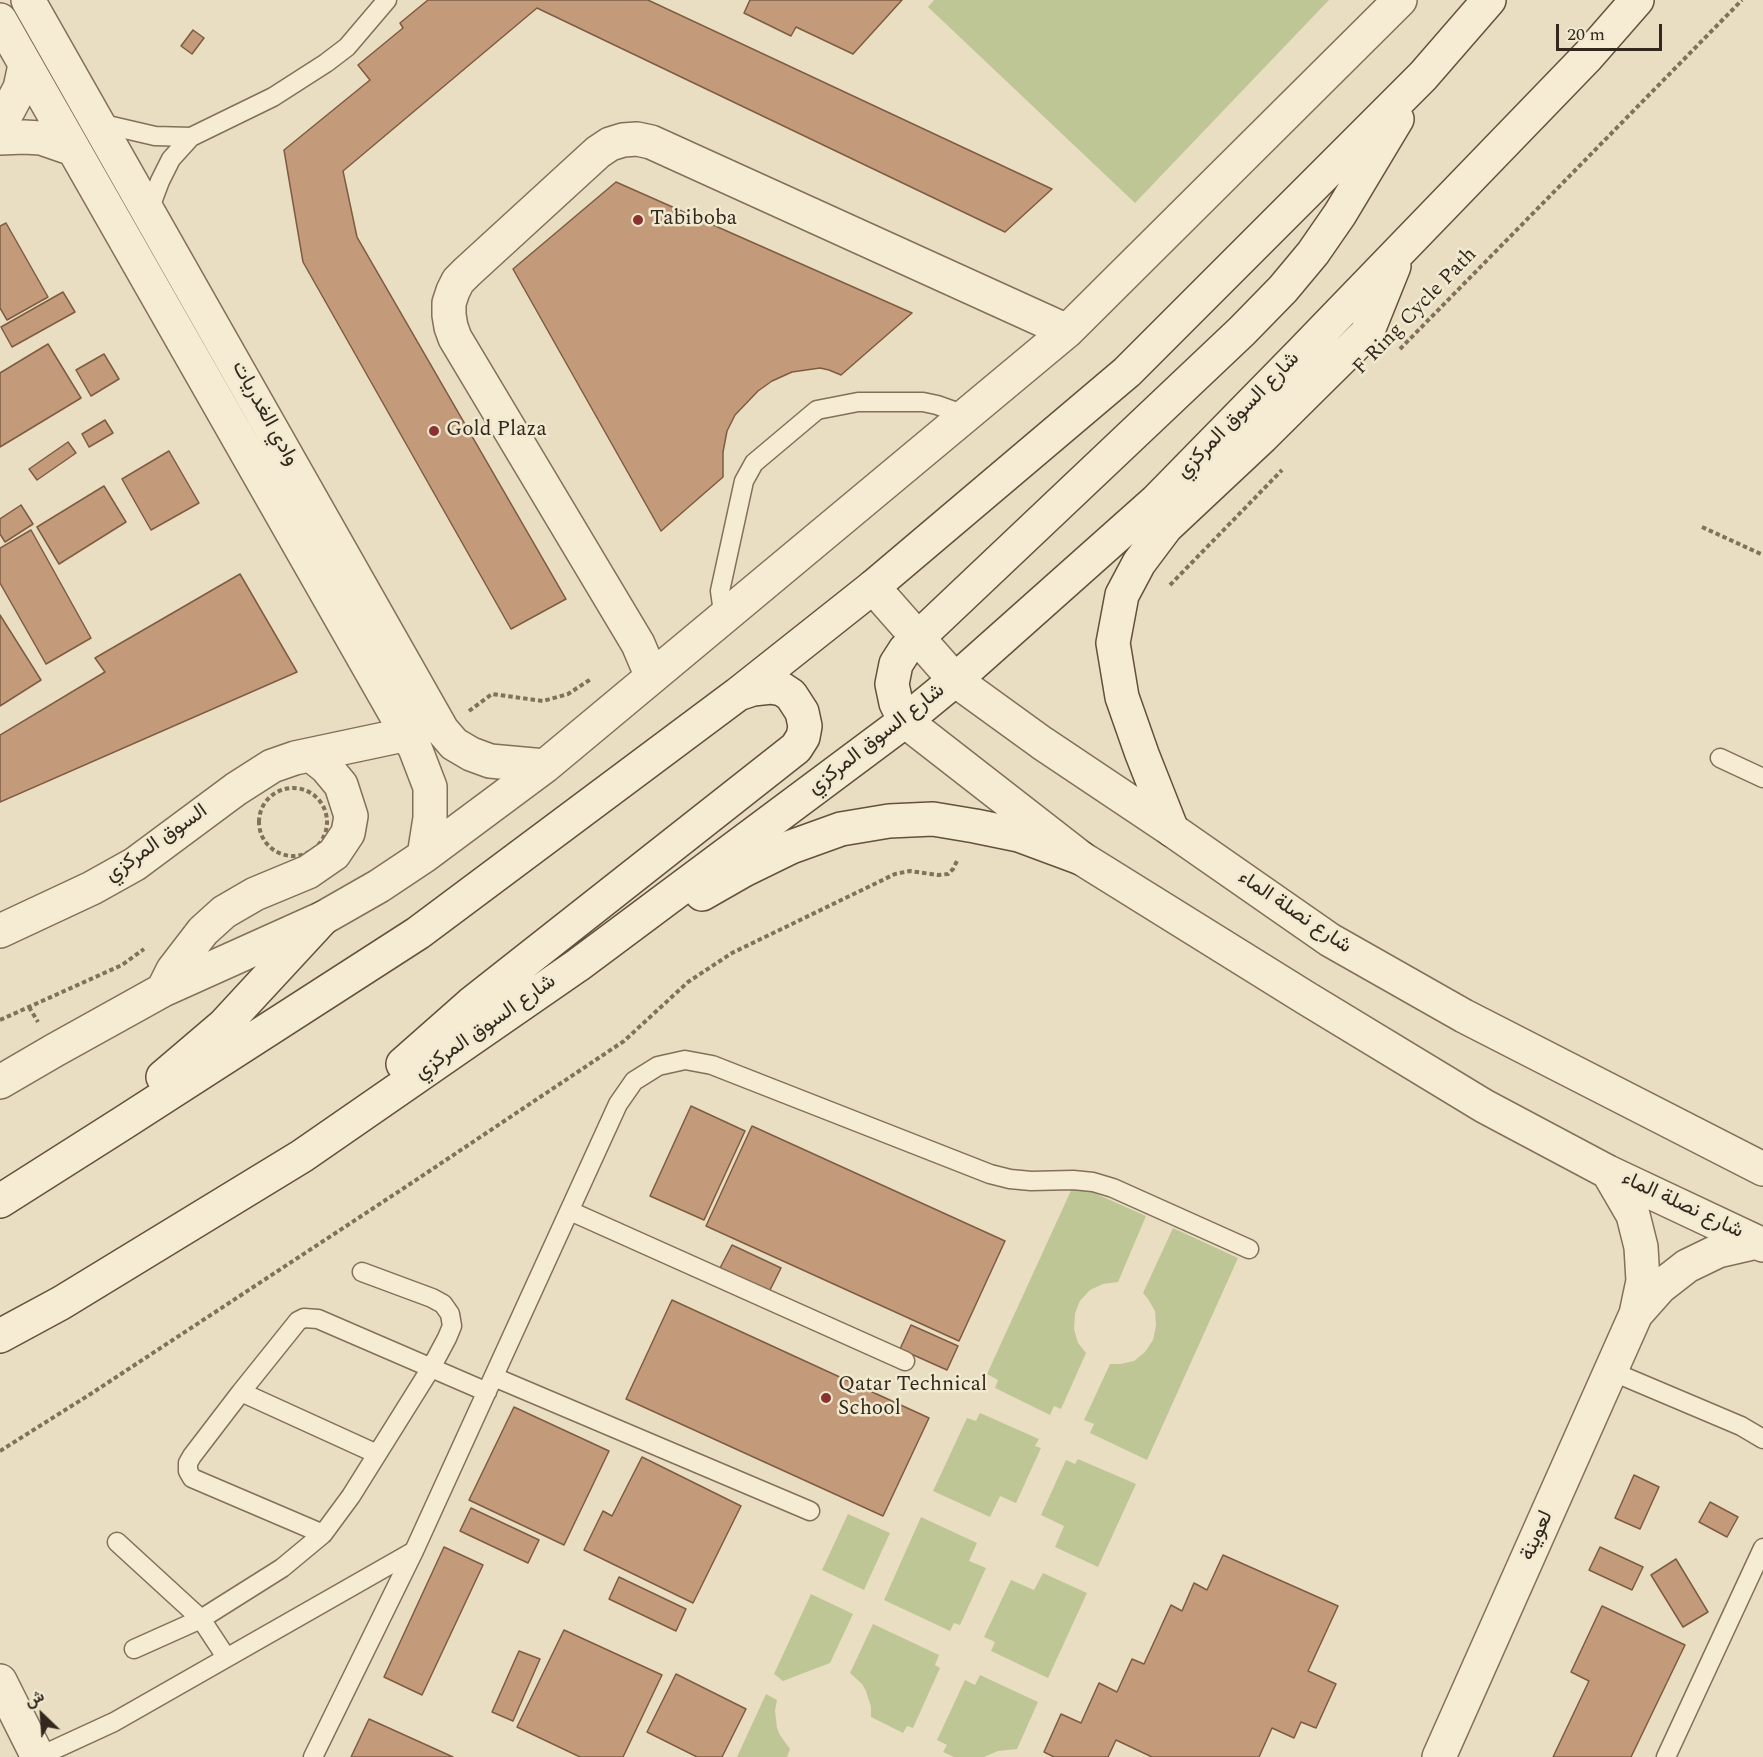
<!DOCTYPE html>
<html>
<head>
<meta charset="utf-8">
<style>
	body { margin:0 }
	#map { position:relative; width:1763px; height:1757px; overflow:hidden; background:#e9dec1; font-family:Spectral,Vazirmatn,serif }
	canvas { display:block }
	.north { position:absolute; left:12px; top:1685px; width:60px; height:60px; -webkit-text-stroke:4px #f1e9d0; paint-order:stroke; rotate:335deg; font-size:16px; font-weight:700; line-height:24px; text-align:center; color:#32281d }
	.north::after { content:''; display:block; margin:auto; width:21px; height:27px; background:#32281d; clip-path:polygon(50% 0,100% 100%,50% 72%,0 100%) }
	.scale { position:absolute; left:1556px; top:24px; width:106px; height:27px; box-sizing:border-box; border:3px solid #32281d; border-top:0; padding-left:8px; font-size:18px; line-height:21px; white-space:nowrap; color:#32281d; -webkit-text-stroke:4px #f1e9d0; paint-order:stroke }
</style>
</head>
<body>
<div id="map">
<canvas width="1763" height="1757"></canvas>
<div class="north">ش</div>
<div class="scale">20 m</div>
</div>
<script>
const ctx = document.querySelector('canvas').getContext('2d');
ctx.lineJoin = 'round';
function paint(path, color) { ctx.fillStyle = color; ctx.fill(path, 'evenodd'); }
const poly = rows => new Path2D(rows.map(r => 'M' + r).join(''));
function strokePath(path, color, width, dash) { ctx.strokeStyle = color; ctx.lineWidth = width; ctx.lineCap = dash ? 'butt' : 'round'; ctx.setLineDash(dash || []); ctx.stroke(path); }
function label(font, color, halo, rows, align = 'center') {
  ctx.font = font + ' Spectral,Vazirmatn,serif'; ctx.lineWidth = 5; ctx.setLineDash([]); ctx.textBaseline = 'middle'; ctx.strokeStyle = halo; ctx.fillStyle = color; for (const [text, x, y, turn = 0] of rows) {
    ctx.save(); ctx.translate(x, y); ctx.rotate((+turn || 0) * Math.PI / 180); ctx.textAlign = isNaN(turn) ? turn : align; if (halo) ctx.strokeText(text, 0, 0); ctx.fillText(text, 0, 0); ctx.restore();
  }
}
const green = poly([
	[934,0,1329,0,1135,203,928,7],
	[1074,1184,1146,1216,1118,1282,1103,1284,1090,1290,1080,1301,1077,1308,1075,1314,1074,1329,1078,1343,1086,1353,1061,1409,1054,1406,1050,1415,995,1388,998,1380,987,1374],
	[1173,1228,1238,1258,1147,1460,1090,1433,1094,1424,1084,1420,1110,1364,1120,1364,1134,1361,1145,1352,1153,1340,1156,1326,1155,1311,1148,1299,1143,1293],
	[980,1413,1039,1439,1035,1446,1041,1448,1016,1503,1000,1496,990,1517,933,1491,967,1418,976,1421],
	[1078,1459,1136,1484,1098,1567,1055,1547,1064,1526,1041,1515,1066,1460,1075,1464],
	[848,1514,890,1533,864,1590,822,1570],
	[921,1517,977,1543,969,1561,986,1568,960,1625,954,1623,950,1631,884,1600],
	[1043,1573,1087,1593,1048,1678,991,1651,995,1642,984,1637,1011,1580,1034,1590],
	[811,1594,853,1614,830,1663,783,1681,774,1674],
	[873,1624,939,1655,935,1665,940,1668,913,1728,907,1726,903,1733,871,1717,871,1707,866,1691,862,1684,850,1673],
	[980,1675,1038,1702,1017,1749,998,1751,984,1757,954,1757,943,1752,947,1745,937,1740,965,1680,975,1685],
	[766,1694,777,1700,775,1711,777,1728,780,1735,790,1749,787,1757,737,1757]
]);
const building = poly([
	[428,0,648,0,1052,189,1005,232,537,8,343,171,357,237,566,599,511,629,303,262,284,150,370,80,358,65,403,28,400,23,428,0],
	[750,0,902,0,853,54,796,27,791,36,744,13,750,0],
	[193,30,204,38,192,54,181,46,193,30],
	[616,182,912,313,841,375,829,370,820,368,792,372,772,381,758,391,735,415,727,431,723,452,723,477,661,531,513,269,616,182],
	[6,223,48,297,7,320,0,308,0,226,6,223],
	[63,292,75,312,12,347,1,327,63,292],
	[48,344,81,398,0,447,0,373,48,344],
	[104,354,119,379,91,396,76,370,104,354],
	[105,420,113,433,89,447,82,434,105,420],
	[68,442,76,453,37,480,29,469,68,442],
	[169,451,199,503,151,530,122,479,169,451],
	[104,486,126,522,59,564,37,527,104,486],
	[21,505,33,524,5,542,0,534,0,519,21,505],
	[31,530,91,638,46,664,0,583,0,548,31,530],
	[240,574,297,672,0,802,0,735,105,672,95,658,240,574],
	[0,615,41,680,0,706,0,615],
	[691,1106,745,1131,704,1220,650,1196,691,1106],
	[752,1126,1005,1241,959,1341,706,1226,752,1126],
	[732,1245,781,1268,769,1292,720,1268,732,1245],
	[672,1300,929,1418,883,1516,626,1399,672,1300],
	[911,1325,958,1346,947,1370,900,1349,911,1325],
	[514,1407,609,1451,564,1545,469,1500,514,1407],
	[642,1457,741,1506,693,1603,584,1550,603,1511,612,1516,642,1457],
	[1634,1475,1659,1487,1640,1529,1615,1518,1634,1475],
	[1710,1502,1738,1517,1727,1537,1699,1522,1710,1502],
	[471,1508,539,1540,528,1563,460,1531,471,1508],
	[444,1547,483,1565,422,1695,384,1677,444,1547],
	[1600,1547,1643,1567,1632,1590,1589,1570,1600,1547],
	[1223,1555,1338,1606,1308,1671,1336,1684,1316,1728,1301,1722,1294,1738,1272,1728,1259,1757,1152,1757,1116,1740,1108,1757,1054,1757,1044,1752,1061,1714,1081,1723,1099,1683,1117,1692,1132,1659,1144,1664,1171,1605,1182,1611,1194,1583,1207,1590,1223,1555],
	[1676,1559,1708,1612,1683,1627,1651,1575,1676,1559],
	[619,1577,686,1609,676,1631,609,1599,619,1577],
	[1602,1606,1685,1645,1631,1757,1553,1757,1589,1681,1571,1672,1602,1606],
	[564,1630,662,1675,623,1757,580,1757,517,1727,564,1630],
	[519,1651,540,1659,513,1721,492,1712,519,1651],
	[676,1674,746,1709,722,1757,697,1757,647,1732,676,1674],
	[369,1719,453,1757,351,1757,369,1719]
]);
const path = poly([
	[1400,349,1742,0],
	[1702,527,1763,555],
	[1170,585,1282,470],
	[469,711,492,694,543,701,568,694,591,679],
	'259 822a34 34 0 1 1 68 0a34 34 0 1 1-68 0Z',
	[29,1007,38,1022],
	[0,1020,122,965,144,949],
	[0,1451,89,1395,401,1190,624,1041,688,982,732,953,895,874,910,871,938,875,948,874,953,869,958,859]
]);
const lane = poly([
	[99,123,155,136,191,137],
	[149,210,160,181,171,159,191,137,273,97,326,63,347,47,387,0],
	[726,615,722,605,720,591,744,481,754,463,817,410,858,402,923,402,937,405,965,415],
	[1720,758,1763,778],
	[570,1211,905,1361],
	[1611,1371,1741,1426,1763,1439],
	[494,1377,810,1511],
	[241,1392,377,1454],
	[323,1534,199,1481,192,1478,188,1471,188,1463,192,1456,241,1392,298,1321,304,1318,318,1319,487,1392],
	[117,1542,201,1619,226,1657],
	[134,1649,201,1619,282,1568,323,1534,351,1496,431,1368,447,1338,452,1326,450,1314,443,1304,432,1298,362,1272],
	[38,1757,114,1722,414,1551],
	[313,1757,414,1551,618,1104,634,1081,658,1066,685,1060,712,1065,990,1174,1010,1179,1031,1181,1073,1180,1093,1182,1113,1188,1249,1249],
	[1666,1757,1763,1548]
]);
const street = poly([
	[28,0,442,730,454,744,471,754,490,761,545,766],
	[0,20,415,748,430,787,430,818,424,856],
	[0,123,9,109,20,88,25,65],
	[0,138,24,137,41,138,73,149],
	[873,587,955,680,1042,743,1172,830,1330,940,1464,1016,1763,1169],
	[652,677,638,644,455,338,451,327,449,315,449,303,453,291,458,281,467,272,598,152,610,144,623,140,637,139,651,142,1067,331],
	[905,721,1081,858,1306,998,1484,1106,1608,1172,1763,1245],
	[0,931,92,888,135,864,236,789,272,766,295,758,408,734],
	[163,990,173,970,203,931,224,912,255,894,308,872,334,854,348,833,351,816,341,785,326,767,311,755],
	[0,1082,55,1050,163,990,323,918,379,886,424,856,545,766,1067,331,1400,0],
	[1636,1314,1660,1287,1687,1266,1718,1251,1757,1242],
	[0,1681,38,1757],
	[1439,1757,1636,1314,1643,1281,1641,1247,1633,1215,1608,1172]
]);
const secondary = poly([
	[905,721,896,703,892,684,896,664,905,650,1242,331,1283,289,1313,253,1340,214,1397,119],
	[1172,830,1142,754,1122,697,1113,643,1122,595,1139,563,1166,527,1262,437,1367,333,1394,266],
	[702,894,744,870,791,847,841,829,889,821,933,819,975,826,1019,835,1081,858],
	[403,1064,471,1004,796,748,803,737,805,726,802,712,791,695,782,689,771,687,753,689,738,694],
	[163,1077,224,1025,323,918],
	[0,1201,123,1123,418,933,738,694,873,587,1127,372,1423,76,1489,0],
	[0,1336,61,1303,302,1156,578,965,905,721,955,680,1156,501,1300,354,1588,56,1637,0]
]);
const markers = [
	[638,220,6,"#8b3230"],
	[434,431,6,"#8b3230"],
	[826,1398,6,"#8b3230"]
];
const poiNames = [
	["Tabiboba",650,220],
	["Gold Plaza",446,431],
	["Qatar Technical",838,1386],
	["School",838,1410]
];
const streetNames = [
	["F Ring Cycle Path",1416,312,-46],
	["وادي الغدريات",264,414,61],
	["شارع السوق المركزي",1239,416,-46],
	["شارع السوق المركزي",877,740,-38],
	["السوق المركزي",157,844,-35],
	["شارع نصلة الماء",1294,913,34],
	["شارع السوق المركزي",486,1028,-35],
	["شارع نصلة الماء",1682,1206,25],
	["لعوينة",1538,1536,-66]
];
paint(green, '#bfc696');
paint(building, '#c49b7a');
strokePath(building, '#7e5c42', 1.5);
strokePath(lane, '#81705a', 21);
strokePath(street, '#81705a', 36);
strokePath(secondary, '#63513e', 36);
strokePath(path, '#81705a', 4, [4.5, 3]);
strokePath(lane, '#f5ecd3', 18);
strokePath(street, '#f5ecd3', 33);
strokePath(secondary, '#f5ecd3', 33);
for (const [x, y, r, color] of markers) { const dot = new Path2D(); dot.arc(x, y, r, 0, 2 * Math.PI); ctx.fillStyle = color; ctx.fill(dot); strokePath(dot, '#f1e9d0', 2); }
label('21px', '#32281d', '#f1e9d0', poiNames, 'left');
label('21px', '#32281d', '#f1e9d0', streetNames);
</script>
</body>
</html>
